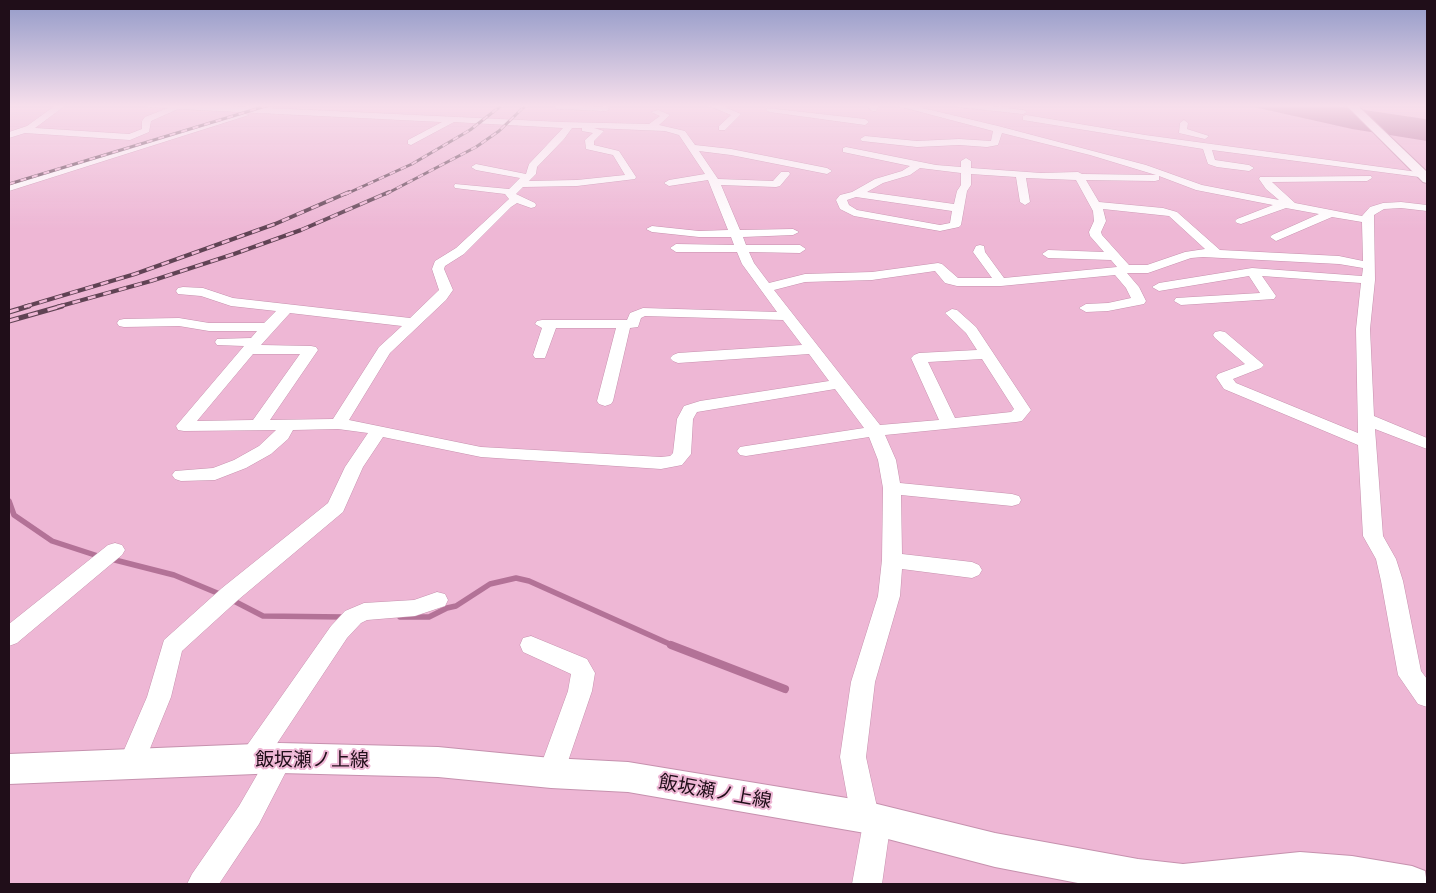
<!DOCTYPE html>
<html>
<head>
<meta charset="utf-8">
<style>
	body { margin:0 }
	#map { position:relative; width:1436px; height:893px; overflow:hidden; background:#eeb7d5; font-family:"Crimson Pro",serif }
	canvas { display:block }
	.frame { position:absolute; inset:0; border:10px solid #200e19; pointer-events:none }
</style>
</head>
<body>
<div id="map">
<canvas width="1436" height="893"></canvas>
<div class="frame"></div>
</div>
<script>
const ctx = document.querySelector('canvas').getContext('2d');
ctx.lineJoin = 'round';
function paint(path, color) { ctx.fillStyle = color; ctx.fill(path, 'evenodd'); }
const poly = rows => new Path2D(rows.map(r => 'M' + r).join(''));
function strokePath(path, color, width, dash) { ctx.strokeStyle = color; ctx.lineWidth = width; ctx.lineCap = dash ? 'butt' : 'round'; ctx.setLineDash(dash || []); ctx.stroke(path); }
function label(font, color, halo, rows, align = 'center') {
  ctx.font = font + ' "Crimson Pro","Noto Sans JP",serif'; ctx.lineWidth = 4; ctx.setLineDash([]); ctx.textBaseline = 'middle'; ctx.strokeStyle = halo; ctx.fillStyle = color; for (const [text, x, y, turn = 0] of rows) {
    ctx.save(); ctx.translate(x, y); ctx.rotate((+turn || 0) * Math.PI / 180); ctx.textAlign = isNaN(turn) ? turn : align; if (halo) ctx.strokeText(text, 0, 0); ctx.fillText(text, 0, 0); ctx.restore();
  }
}
const water = poly([
	[1245,105,1331,105,1425,119,1427,120,1427,141,1352,129]
]);
const streamFar1 = poly([
	[9,501,14,515,52,541,101,557],
	[111,559,174,575,222,595],
	[232,600,263,616,344,617],
	[400,617,429,617,447,608,456,606,490,584,516,578,529,581,674,646]
]);
const stream = poly([
	[671,645,785,689]
]);
const minor = poly([
	[56,105,66,105,35,128,129,134,142,129,142,121,145,117,168,108,149,107,145,105,207,105,561,122,649,124,660,116,651,112,658,110,670,115,659,125,685,131,695,145,731,149,827,168,832,171,827,174,731,155,699,151,718,179,773,181,781,172,789,172,790,174,780,186,776,187,721,185,740,230,793,229,799,232,793,235,743,237,746,245,800,245,806,249,800,253,749,252,754,263,769,283,805,274,872,272,938,263,942,264,958,278,992,278,973,252,976,246,980,245,984,246,985,252,1004,278,1117,267,1111,260,1048,258,1042,254,1048,250,1104,252,1090,236,1089,232,1094,221,1093,211,1076,180,1026,178,1030,202,1025,205,1020,202,1016,177,971,174,971,185,967,191,961,225,959,227,940,231,854,216,840,209,836,200,840,195,852,192,875,179,902,171,910,166,843,152,843,148,846,147,936,165,961,167,961,161,966,158,971,161,971,168,1041,173,1078,172,1082,174,1156,175,1090,155,1002,133,998,145,987,147,959,145,917,147,862,141,860,139,865,136,917,141,959,139,991,141,993,131,894,105,910,105,998,126,1146,165,1202,185,1279,200,1266,189,1259,179,1260,177,1371,176,1372,178,1367,181,1272,182,1295,203,1362,216,1370,207,1383,203,1401,202,1427,205,1427,211,1401,208,1384,209,1374,215,1375,280,1370,329,1374,416,1427,438,1427,449,1375,429,1383,536,1396,559,1403,581,1421,671,1427,679,1427,707,1418,704,1398,675,1381,581,1376,559,1363,536,1358,445,1224,389,1216,377,1218,374,1245,364,1215,338,1213,335,1215,332,1220,331,1225,332,1264,365,1261,368,1233,379,1236,383,1358,433,1356,329,1361,283,1262,276,1276,296,1274,299,1181,305,1174,301,1176,298,1260,293,1249,276,1159,291,1152,287,1159,283,1252,268,1362,276,1363,268,1339,264,1203,257,1191,258,1148,273,1127,273,1139,287,1146,301,1144,304,1108,311,1086,312,1079,308,1086,304,1108,303,1131,298,1126,288,1115,275,1001,286,957,286,945,283,935,271,872,280,805,282,774,290,880,425,939,420,911,358,914,355,919,353,977,350,966,333,945,313,952,309,957,310,976,327,1031,410,1022,421,1016,422,885,435,896,460,900,483,1012,494,1019,496,1021,500,1019,504,1012,506,901,495,902,554,972,562,979,565,982,570,979,575,972,578,902,569,900,596,875,682,866,757,877,807,887,810,891,820,882,884,852,884,862,829,855,827,851,817,840,757,851,682,878,596,882,560,883,488,878,460,869,437,746,456,740,455,737,451,740,447,746,446,864,428,835,389,697,412,693,419,691,454,682,465,661,469,481,457,383,437,363,467,343,512,238,600,182,651,171,697,140,773,131,776,122,773,118,764,147,697,164,640,222,588,328,503,345,467,368,433,338,429,293,430,288,439,271,454,246,468,215,480,181,481,175,479,172,475,175,471,213,468,234,460,259,446,276,430,184,431,178,430,176,426,244,346,217,345,215,342,217,339,251,338,257,331,209,331,179,326,124,327,119,326,117,323,119,320,124,319,179,318,209,323,264,323,276,311,231,306,201,296,178,294,176,291,178,288,183,287,203,288,233,298,410,318,439,290,432,269,435,261,456,248,509,199,505,194,455,188,454,186,455,184,509,189,520,178,476,170,471,167,476,164,526,174,529,164,563,128,454,122,411,145,408,144,408,140,442,122,178,109,151,121,149,132,130,140,25,133,9,138,9,132,27,126,56,105],
	[572,128,582,128,582,131,593,133,585,140,586,149,613,155,625,175,577,180,529,181,536,174,537,167,564,139,572,128],
	[594,128,665,131,679,135,705,174,669,180,664,183,669,186,708,180,728,230,699,231,652,226,646,229,652,232,699,237,731,237,734,245,676,244,670,248,676,252,737,252,742,264,777,312,643,308,630,313,627,320,542,320,537,321,535,324,542,328,533,355,535,358,545,358,556,328,616,328,597,401,599,404,605,406,611,404,613,401,630,328,638,327,641,318,645,316,783,320,802,345,678,353,673,355,670,358,673,361,678,363,809,354,829,381,700,401,684,406,677,419,673,453,670,456,661,457,481,447,349,420,390,353,446,300,453,290,444,269,445,266,464,254,511,207,517,203,531,208,535,207,536,205,535,203,516,194,523,187,577,186,635,179,636,177,619,151,594,145,594,141,604,131,594,128],
	[920,168,961,173,961,185,957,191,954,204,867,192,883,183,910,175,920,168],
	[1159,176,1196,190,1273,205,1237,219,1235,221,1237,223,1241,224,1286,208,1319,214,1272,235,1270,237,1276,241,1332,217,1362,222,1363,261,1339,256,1220,250,1177,212,1163,208,1099,202,1086,180,1155,181,1159,180,1159,176],
	[856,197,952,211,950,223,940,225,857,210,849,205,847,200,856,197],
	[1103,209,1169,216,1205,249,1185,252,1147,265,1129,265,1102,235,1101,232,1106,221,1103,209],
	[290,313,402,326,379,347,333,419,270,420,318,350,316,347,311,346,261,345,290,313],
	[253,354,300,354,253,420,197,421,253,354],
	[982,359,1014,409,1011,412,955,418,928,362,982,359],
	[556,105,606,107,610,109,606,111,559,109,556,109,556,105],
	[707,105,720,105,741,114,725,130,719,130,719,126,731,115,707,105],
	[871,105,879,105,876,111,873,111,869,109,871,105],
	[954,105,984,105,1023,110,1027,112,1023,114,958,107,954,105],
	[767,108,865,119,869,122,865,125,770,112,766,110,767,108],
	[242,113,249,115,9,191,9,185,242,113],
	[1026,115,1145,135,1425,173,1427,174,1427,178,1212,150,1215,160,1249,165,1254,168,1249,171,1217,167,1208,164,1203,149,1023,120,1023,116,1026,115],
	[1184,120,1188,123,1187,129,1209,136,1205,139,1179,133,1180,123,1184,120],
	[115,543,122,545,125,550,122,555,17,643,9,646,9,624,108,545,115,543],
	[437,592,445,594,448,600,445,606,415,616,367,620,361,623,347,638,274,748,280,746,289,750,293,758,259,824,219,884,187,884,192,874,239,806,261,768,252,771,243,767,239,759,243,751,331,626,345,611,364,603,414,600,437,592],
	[531,636,587,659,595,673,592,691,564,773,560,782,551,785,542,782,538,773,568,691,571,674,523,652,520,645,523,638,531,636]
]);
const major = poly([
	[1346,105,1357,105,1427,172,1427,183,1423,182,1346,105],
	[280,743,438,747,551,758,628,762,865,801,995,833,1138,859,1183,864,1300,852,1352,856,1412,866,1425,871,1427,884,1083,884,995,867,865,833,628,792,551,788,438,777,280,773,9,784,9,754,280,743]
]);
const railFar2 = poly([
	[9,184,269,105],
	[346,194,412,164,470,130,502,105],
	[386,194,476,147,499,131,526,105]
]);
const railFar1 = poly([
	[24,307,135,274,275,224,349,192],
	[57,307,151,281,234,254,301,230,389,192]
]);
const rail = poly([
	[9,312,29,306],
	[9,321,62,306]
]);
const nearStreetnames = [
	["飯坂瀬ノ上線",312,760],
	["飯坂瀬ノ上線",715,792,10]
];
paint(water, '#b37297');
strokePath(streamFar1, '#b37297', 5.5);
strokePath(stream, '#b37297', 8);
strokePath(minor, '#c691ae', 1);
strokePath(major, '#c691ae', 2);
paint(minor, '#fff');
paint(major, '#fff');
strokePath(railFar2, '#604354', 3);
strokePath(railFar1, '#604354', 4);
strokePath(rail, '#604354', 5);
strokePath(railFar2, '#eeb7d5', 2, [6]);
strokePath(railFar1, '#eeb7d5', 2.5, [8]);
strokePath(rail, '#eeb7d5', 3, [10]);
const sky = ctx.createLinearGradient(0, 0, 0, 230);
sky.addColorStop(0, '#939ac8');
sky.addColorStop(0.46, '#f7dfec');
sky.addColorStop(1, '#f7dfec00');
ctx.fillStyle = sky;
ctx.fillRect(0, 0, 1436, 230);
label('19px', '#200e19', '#eeb7d5', nearStreetnames);
</script>
</body>
</html>
